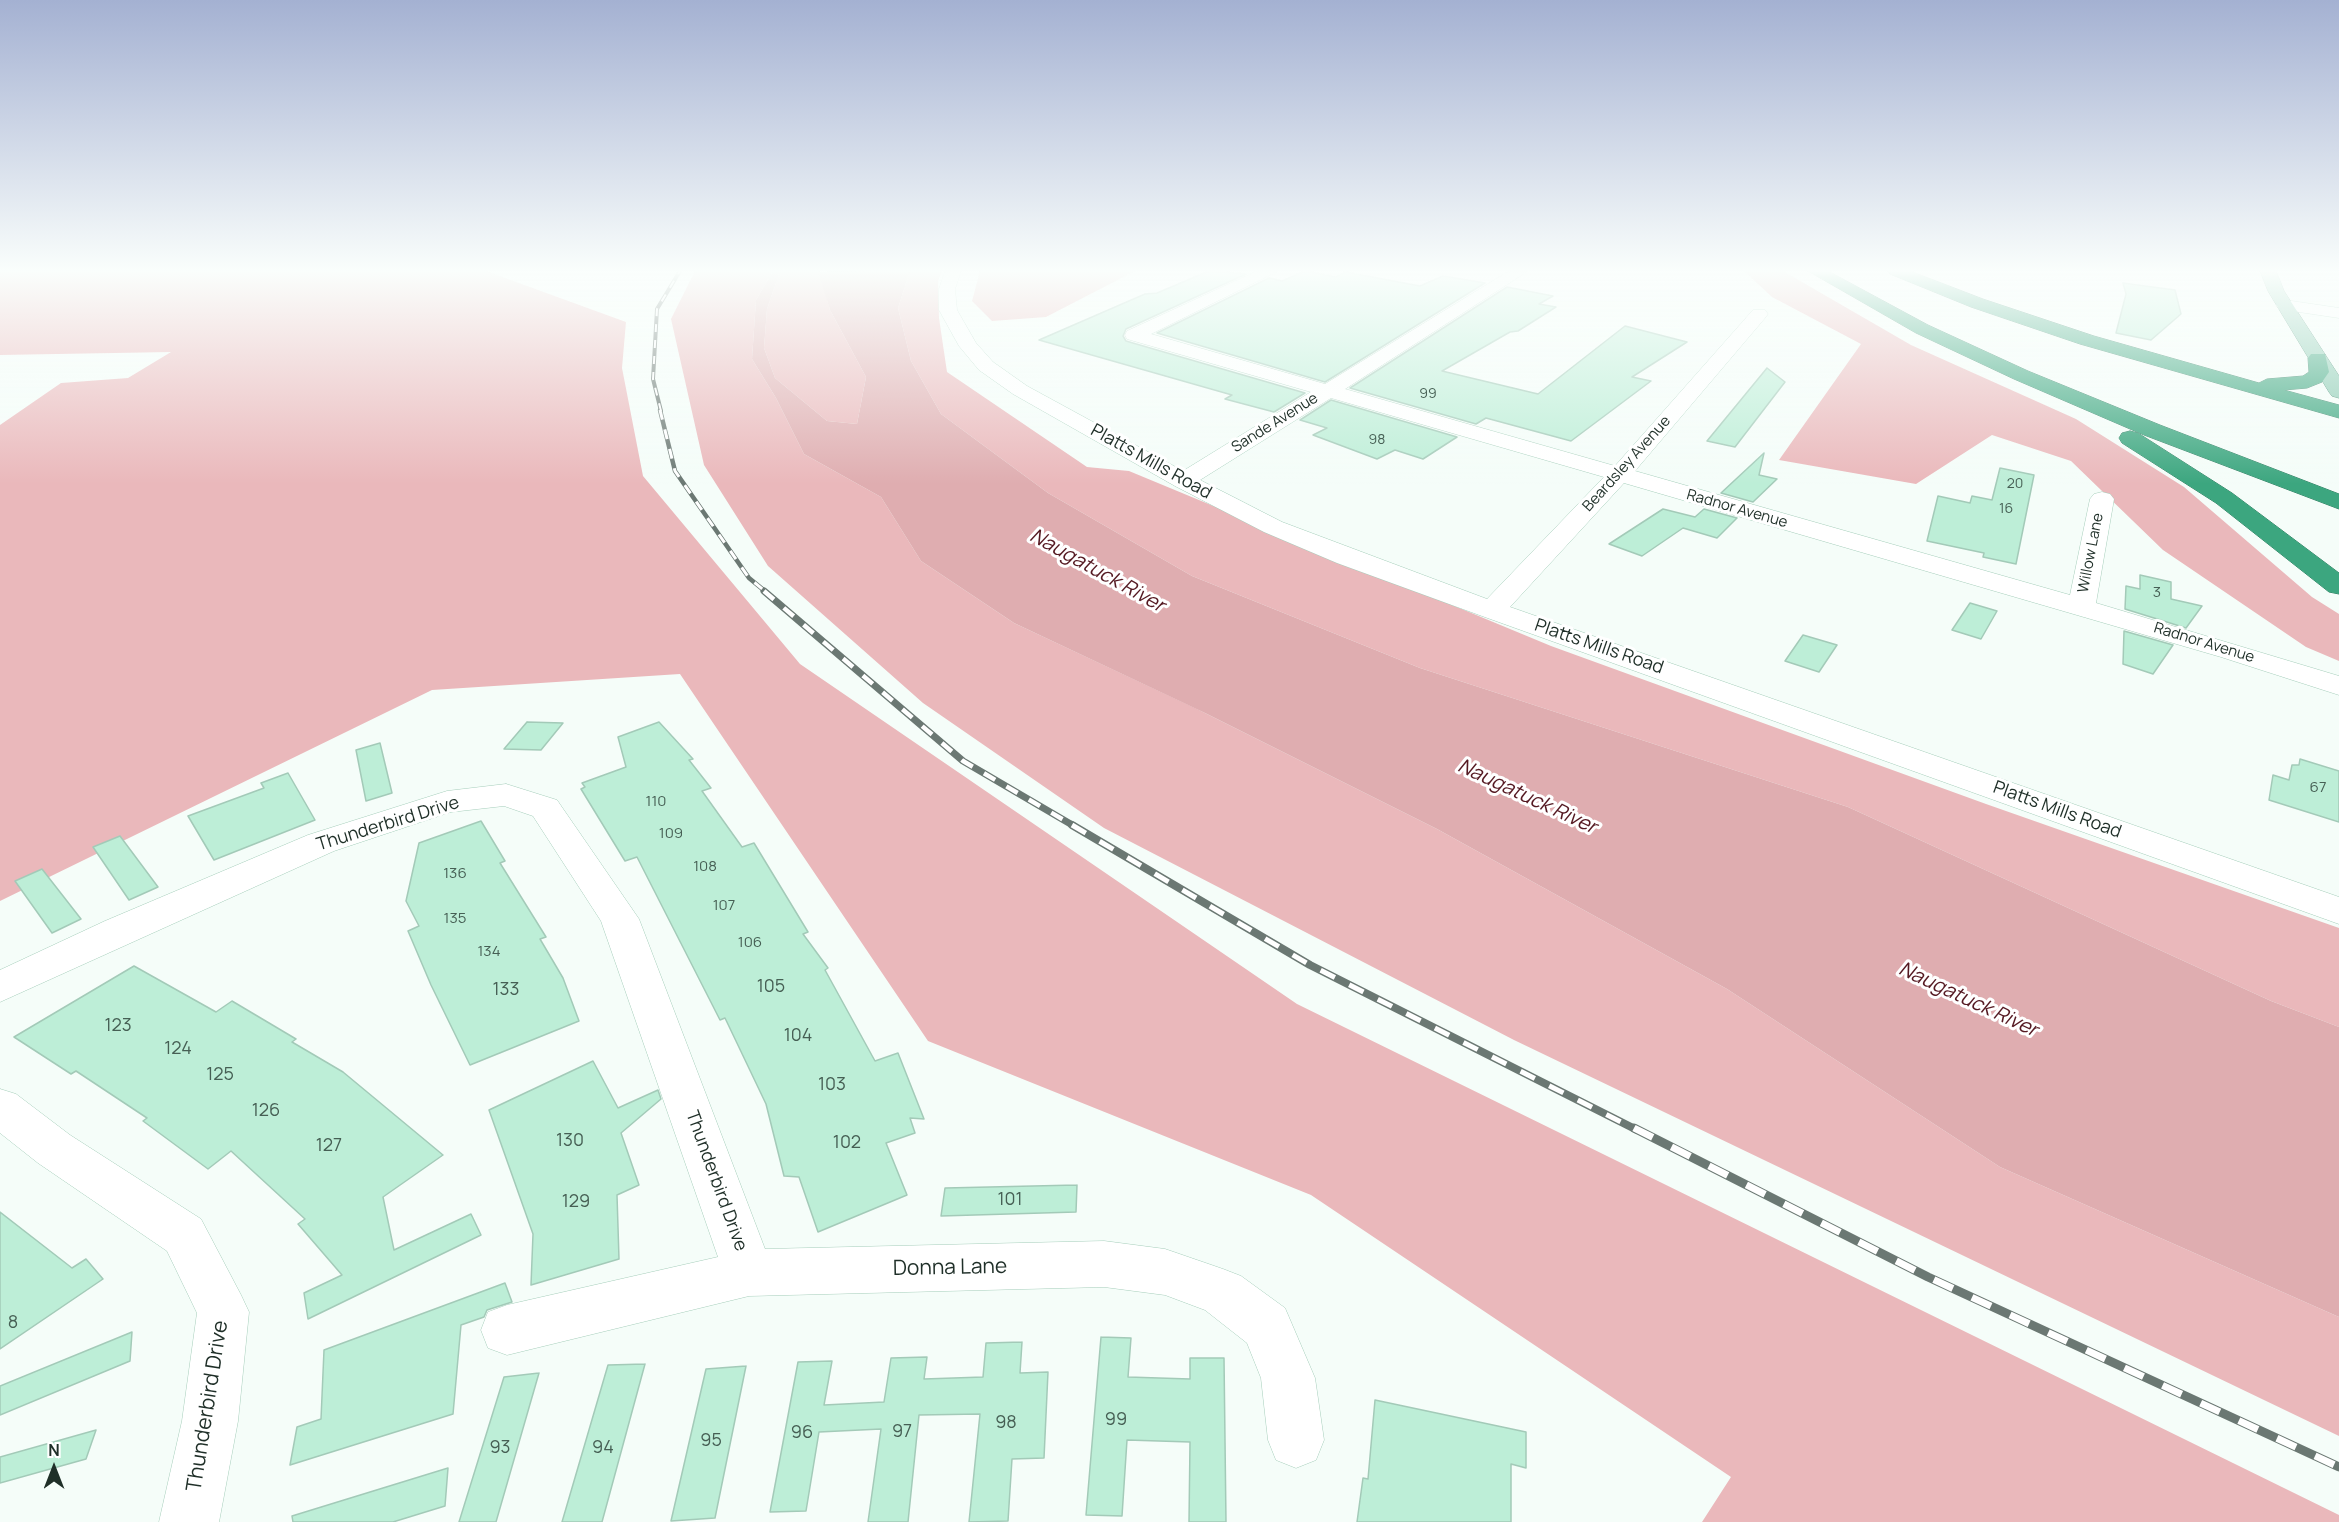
<!DOCTYPE html>
<html>
<head>
<meta charset="utf-8">
<style>
	body { margin:0 }
	#map { position:relative; width:2339px; height:1522px; overflow:hidden; background:#f5fdf9; font-family:Manrope,sans-serif }
	canvas { display:block }
	.north { position:absolute; left:24px; top:1438px; width:60px; height:60px; -webkit-text-stroke:4px #fff; paint-order:stroke; rotate:0deg; font-size:16px; font-weight:700; line-height:24px; text-align:center; color:#1f2f28 }
	.north::after { content:''; display:block; margin:auto; width:21px; height:27px; background:#1f2f28; clip-path:polygon(50% 0,100% 100%,50% 72%,0 100%) }
</style>
</head>
<body>
<div id="map">
<canvas width="2339" height="1522"></canvas>
<div class="north">N</div>
</div>
<script>
const ctx = document.querySelector('canvas').getContext('2d');
ctx.lineJoin = 'round';
function paint(path, color) { ctx.fillStyle = color; ctx.fill(path, 'evenodd'); }
const poly = rows => new Path2D(rows.map(r => 'M' + r).join(''));
function strokePath(path, color, width, dash) { ctx.strokeStyle = color; ctx.lineWidth = width; ctx.lineCap = dash ? 'butt' : 'round'; ctx.setLineDash(dash || []); ctx.stroke(path); }
function label(font, color, halo, rows, align = 'center') {
  ctx.font = font + ' Manrope,sans-serif'; ctx.lineWidth = 6; ctx.setLineDash([]); ctx.textBaseline = 'middle'; ctx.strokeStyle = halo; ctx.fillStyle = color; for (const [text, x, y, turn = 0] of rows) {
    ctx.save(); ctx.translate(x, y); ctx.rotate((+turn || 0) * Math.PI / 180); ctx.textAlign = isNaN(turn) ? turn : align; if (halo) ctx.strokeText(text, 0, 0); ctx.fillText(text, 0, 0); ctx.restore();
  }
}
const forest = poly([
	[0,271,486,271,626,322,622,368,643,476,800,664,1297,1004,2339,1515,2339,1522,1702,1522,1731,1477,1311,1195,928,1041,680,674,432,690,0,901,0,425,61,383,128,378,171,352,0,355],
	[695,271,773,271,756,300,752,359,776,398,804,454,881,497,921,561,1014,623,1195,708,1437,829,1727,989,2000,1167,2339,1317,2339,1436,1514,1040,1104,828,923,703,768,566,704,465,671,319],
	[780,271,819,271,830,310,866,377,857,424,827,421,775,378,764,348,767,309],
	[910,271,942,271,938,281,939,318,947,372,1087,467,1129,471,1551,646,1986,804,2339,928,2339,1027,2271,1001,1848,807,1420,668,1192,576,1048,493,941,414,911,361,898,308],
	[980,271,1135,271,1046,317,992,321,972,301],
	[1744,271,1783,271,1911,345,2076,419,2184,487,2312,597,2339,614,2339,661,2306,647,2163,550,2071,461,1992,435,1916,484,1779,460,1861,344,1772,297]
]);
const water = poly([
	[773,271,780,271,767,309,764,348,775,378,827,421,857,424,866,377,830,310,818,272,910,271,898,308,911,361,941,414,1048,493,1192,576,1420,668,1848,807,2271,1001,2339,1027,2339,1317,2000,1167,1727,989,1437,829,1205,713,1014,623,921,561,881,497,804,454,776,398,752,359,756,300]
]);
const building = poly([
	[1209,271,1246,274,1126,329,1123,336,1126,341,1305,393,1274,412,1225,399,1232,395,1039,340,1145,294,1157,293,1209,271],
	[1305,271,1336,277,1345,272,1420,286,1443,276,1485,283,1325,382,1157,333,1269,278,1282,281,1305,271],
	[2123,283,2175,290,2181,314,2151,340,2116,333,2126,294,2123,283],
	[1507,287,1553,296,1539,304,1556,307,1518,331,1510,332,1442,371,1538,394,1625,326,1687,342,1632,377,1651,381,1571,441,1486,418,1476,424,1350,388,1507,287],
	[1767,368,1785,382,1735,447,1707,441,1767,368],
	[1331,400,1457,437,1423,459,1395,450,1377,459,1313,435,1327,428,1300,420,1331,400],
	[1764,453,1759,475,1777,479,1753,502,1721,493,1764,453],
	[2000,468,2034,475,2016,564,1983,557,1984,553,1927,541,1938,496,1970,503,1972,496,1992,500,2000,468],
	[1663,509,1695,517,1704,509,1737,518,1717,538,1683,528,1642,556,1609,544,1663,509],
	[2140,575,2171,582,2171,599,2202,606,2186,628,2125,609,2126,586,2140,589,2140,575],
	[1970,603,1997,611,1981,639,1952,630,1970,603],
	[2124,631,2173,645,2153,674,2123,664,2124,631],
	[1803,635,1837,645,1819,672,1785,661,1803,635],
	[527,722,563,723,541,750,504,749,527,722],
	[659,722,693,759,689,760,711,788,702,791,742,847,754,843,808,932,803,934,828,968,825,970,875,1061,898,1053,924,1119,910,1118,915,1133,886,1143,907,1195,818,1232,799,1177,784,1176,766,1104,725,1018,720,1020,637,857,625,861,581,789,585,787,582,783,626,767,618,737,659,722],
	[380,743,392,793,366,801,356,750,380,743],
	[2300,759,2339,771,2339,822,2269,800,2273,775,2289,780,2292,765,2299,765,2300,759],
	[288,773,315,820,214,860,188,816,264,788,261,783,288,773],
	[481,821,505,861,500,863,546,937,540,939,563,978,579,1021,470,1065,431,985,408,931,419,926,406,901,419,843,481,821],
	[120,836,158,887,129,900,93,847,120,836],
	[42,869,81,919,52,933,15,881,42,869],
	[134,966,216,1012,232,1001,296,1039,292,1042,343,1072,443,1155,383,1197,394,1250,471,1214,481,1235,308,1319,304,1293,342,1275,298,1224,305,1219,231,1151,208,1169,143,1121,147,1118,76,1071,71,1074,14,1037,134,966],
	[593,1061,618,1108,658,1090,661,1099,621,1133,639,1185,617,1195,619,1259,531,1285,533,1234,489,1110,593,1061],
	[1077,1185,1076,1212,941,1216,945,1188,1077,1185],
	[0,1212,72,1268,86,1259,103,1279,0,1349,0,1212],
	[505,1283,512,1302,487,1310,484,1317,461,1325,453,1414,290,1465,297,1427,321,1419,324,1350,505,1283],
	[132,1332,130,1361,0,1415,0,1386,132,1332],
	[1101,1337,1131,1338,1128,1377,1190,1379,1190,1358,1224,1358,1226,1522,1189,1522,1190,1442,1127,1440,1122,1516,1086,1515,1101,1337],
	[1022,1342,1020,1373,1048,1372,1044,1458,1012,1459,1008,1521,969,1522,980,1414,919,1415,908,1522,868,1522,881,1429,819,1432,806,1511,770,1512,798,1362,832,1361,824,1405,884,1402,891,1358,927,1357,924,1379,983,1377,986,1343,1022,1342],
	[645,1364,602,1522,562,1522,608,1365,645,1364],
	[746,1366,715,1518,671,1521,706,1369,746,1366],
	[539,1373,496,1522,459,1522,504,1377,539,1373],
	[1375,1400,1526,1432,1526,1468,1511,1464,1511,1522,1357,1522,1363,1478,1368,1479,1375,1400],
	[96,1430,86,1459,0,1483,0,1457,96,1430],
	[448,1468,445,1506,393,1522,293,1522,292,1516,448,1468]
]);
const street = poly([
	[945,271,961,271,955,289,957,310,976,343,993,362,1027,386,1183,471,1311,392,1127,339,1125,335,1127,331,1257,271,1278,271,1151,334,1325,384,1509,271,1528,271,1345,389,1615,466,1753,310,1765,310,1768,314,1765,318,1635,471,2070,595,2090,499,2094,494,2102,492,2110,494,2114,499,2096,603,2339,676,2339,695,2221,657,1624,483,1510,607,2339,897,2339,924,1482,616,1337,563,1264,532,1175,486,1013,394,979,370,959,346,939,310,939,289,945,271],
	[1331,398,1604,477,1487,599,1282,522,1200,480,1331,398],
	[2285,300,2339,308,2339,318,2279,309,2276,305,2285,300],
	[506,784,557,800,639,919,765,1249,1104,1241,1165,1249,1223,1269,1241,1276,1285,1308,1315,1378,1324,1440,1316,1460,1296,1468,1276,1460,1268,1440,1261,1378,1247,1343,1205,1310,1165,1295,1104,1287,749,1296,507,1355,488,1348,481,1330,488,1312,507,1305,718,1257,601,921,533,816,504,806,451,812,334,851,0,1002,0,970,105,921,308,835,447,791,506,784],
	[0,1089,16,1094,70,1135,201,1219,241,1295,249,1312,238,1421,219,1522,159,1522,182,1421,197,1313,167,1251,38,1163,0,1133,0,1089]
]);
const primary = poly([
	[2260,271,2276,271,2284,291,2339,376,2339,398,2332,396,2329,392,2268,291,2260,271]
]);
const highway = poly([
	[1808,271,1828,271,1928,325,2028,371,2160,425,2339,494,2339,509,2144,435,2014,379,1916,333,1808,271],
	[1888,271,1910,271,1983,299,2094,336,2259,383,2267,379,2303,376,2309,372,2308,358,2311,354,2325,354,2329,372,2322,382,2307,388,2284,390,2339,405,2339,418,2080,344,1971,307,1890,274,1888,271],
	[2130,431,2138,433,2232,493,2339,573,2339,594,2329,592,2216,503,2122,443,2119,438,2122,433,2130,431]
]);
const railFar4 = poly([
	[661,411,653,379,657,309,680,271]
]);
const railFar3 = poly([
	[660,410,675,471,749,578,766,592]
]);
const railFar2 = poly([
	[764,591,963,761,1074,826]
]);
const railFar1 = poly([
	[1072,825,1310,965,1637,1130]
]);
const rail = poly([
	[1634,1128,1928,1277,2339,1467]
]);
const farNumbernames = [
	["99",1428,394],
	["98",1377,440],
	["20",2015,484],
	["16",2006,509]
];
const farStreetnames = [
	["Sande Avenue",1275,423,-32],
	["Beardsley Avenue",1627,464,-48],
	["Radnor Avenue",1737,509,16],
	["Willow Lane",2091,553,-79],
	["Radnor Avenue",2204,643,17]
];
const numberNames = [
	["3",2157,593],
	["67",2318,788],
	["110",656,802],
	["109",671,834],
	["108",705,867],
	["136",455,874],
	["107",724,906],
	["135",455,919],
	["106",750,943],
	["134",489,952]
];
const streetNames = [
	["Platts Mills Road",1151,462,29],
	["Platts Mills Road",1599,647,19],
	["Platts Mills Road",2057,810,20],
	["Thunderbird Drive",388,824,-17],
	["Thunderbird Drive",716,1181,70]
];
const nearNumbernames = [
	["105",771,987],
	["133",506,990],
	["123",118,1026],
	["104",798,1036],
	["124",178,1049],
	["125",220,1075],
	["103",832,1085],
	["126",266,1111],
	["130",570,1141],
	["102",847,1143],
	["127",329,1146],
	["101",1010,1200],
	["129",576,1202],
	["8",13,1323],
	["99",1116,1420],
	["98",1006,1423],
	["97",902,1432],
	["96",802,1433],
	["95",711,1441],
	["93",500,1448],
	["94",603,1448]
];
const waterNames = [
	["Naugatuck River",1097,571,29],
	["Naugatuck River",1527,797,25],
	["Naugatuck River",1968,1000,25]
];
const nearStreetnames = [
	["Donna Lane",950,1268,-1],
	["Thunderbird Drive",208,1406,-81]
];
paint(forest, '#eab8bb');
paint(water, '#dfadb0');
paint(building, '#bdeed7');
strokePath(building, '#a3cab8', 1.5);
strokePath(street, '#a6cebb', 1);
strokePath(primary, '#327c61', 1);
strokePath(highway, '#327c61', 1);
paint(street, '#fff');
paint(primary, '#8acab2');
paint(highway, '#3ca67f');
strokePath(railFar4, '#6b7873', 4);
strokePath(railFar3, '#6b7873', 4.5);
strokePath(railFar2, '#6b7873', 7);
strokePath(railFar1, '#6b7873', 8);
strokePath(rail, '#6b7873', 9);
strokePath(railFar4, '#fff', 2, [8]);
strokePath(railFar3, '#fff', 3, [10]);
strokePath(railFar2, '#fff', 4.5, [13]);
strokePath(railFar1, '#fff', 5, [16]);
strokePath(rail, '#fff', 7, [21]);
const sky = ctx.createLinearGradient(0, 0, 0, 484);
sky.addColorStop(0, '#a4b1d2');
sky.addColorStop(0.56, '#fafefc');
sky.addColorStop(1, '#fafefc00');
ctx.fillStyle = sky;
ctx.fillRect(0, 0, 2339, 484);
label('14px', '#465f54', null, farNumbernames);
label('15px', '#1f2f28', '#fff', farStreetnames);
label('15px', '#465f54', null, numberNames);
label('18px', '#1f2f28', '#fff', streetNames);
label('18px', '#465f54', null, nearNumbernames);
label('italic 20px', '#551922', '#fff', waterNames);
label('21px', '#1f2f28', '#fff', nearStreetnames);
</script>
</body>
</html>
